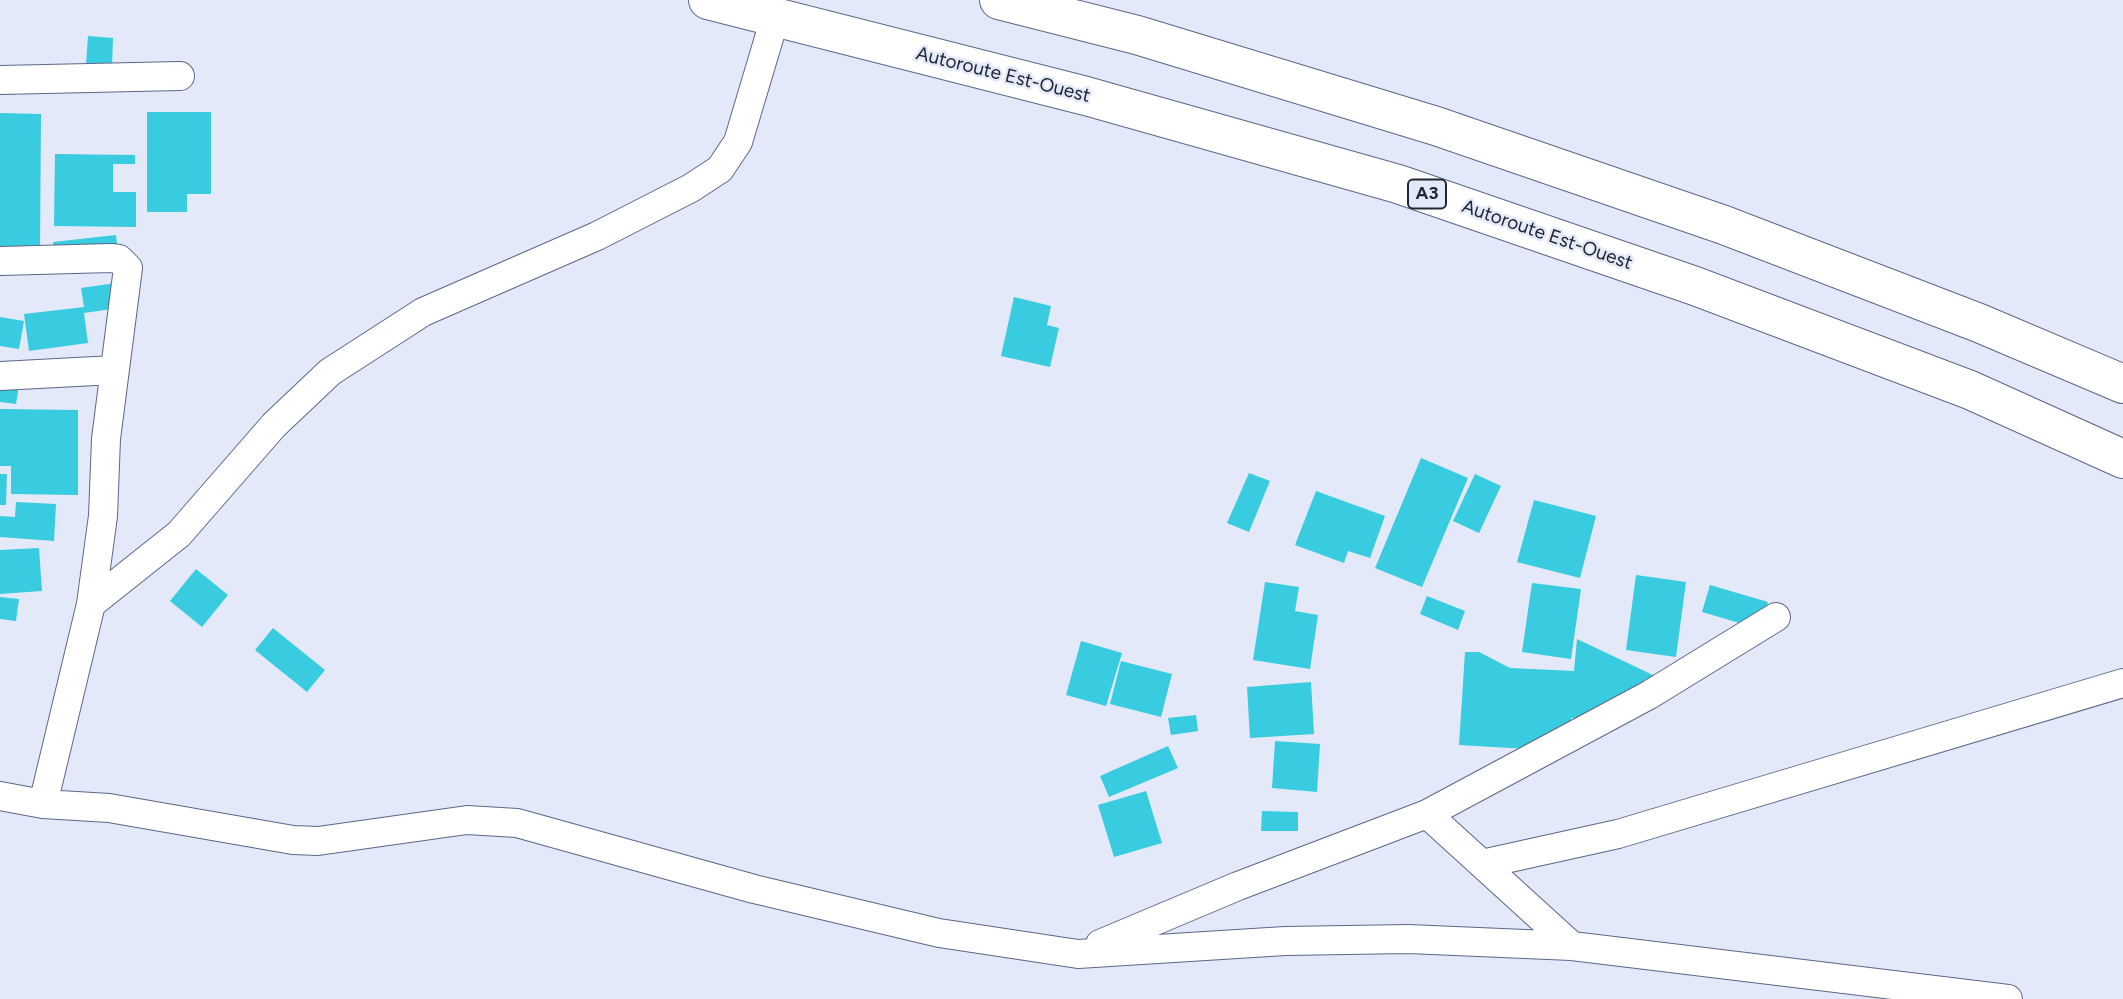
<!DOCTYPE html>
<html>
<head>
<meta charset="utf-8">
<style>
	body { margin:0 }
	canvas { display:block; background:#e3e9f9 }
</style>
</head>
<body>
<canvas width="2123" height="999"></canvas>
<script>
const ctx = document.querySelector('canvas').getContext('2d');
ctx.lineJoin = 'round';
function paint(path, color) { ctx.fillStyle = color; ctx.fill(path, 'evenodd'); }
const poly = rows => new Path2D(rows.map(r => 'M' + r).join(''));
function strokePath(path, color, width, dash) { ctx.strokeStyle = color; ctx.lineWidth = width; ctx.lineCap = dash ? 'butt' : 'round'; ctx.setLineDash(dash || []); ctx.stroke(path); }
function label(font, color, halo, rows, align = 'center') {
  ctx.font = font + ' Figtree,sans-serif'; ctx.lineWidth = 5; ctx.setLineDash([]); ctx.textBaseline = 'middle'; ctx.strokeStyle = halo; ctx.fillStyle = color; for (const [text, x, y, turn = 0] of rows) {
    ctx.save(); ctx.translate(x, y); ctx.rotate((+turn || 0) * Math.PI / 180); ctx.textAlign = isNaN(turn) ? turn : align; if (halo) ctx.strokeText(text, 0, 0); ctx.fillText(text, 0, 0); ctx.restore();
  }
}
const building = poly([
	[88,36,113,38,112,66,86,65],
	[147,112,211,112,211,194,187,194,187,212,147,212],
	[0,113,41,114,40,251,0,251],
	[55,154,135,155,135,164,113,164,113,192,136,192,136,227,54,226],
	[116,235,119,261,56,268,53,242],
	[123,282,126,307,84,313,88,343,29,351,24,314,84,307,81,288],
	[1014,297,1051,306,1047,325,1059,328,1050,367,1001,356],
	[0,317,24,321,19,349,0,346],
	[0,376,20,379,16,404,0,402],
	[0,409,78,410,78,495,11,494,11,466,0,466],
	[1421,458,1468,478,1422,587,1375,568],
	[1249,473,1270,481,1249,532,1227,523],
	[0,474,7,474,6,505,0,505],
	[1475,474,1501,486,1479,533,1453,521],
	[1316,491,1385,516,1370,558,1348,551,1344,563,1295,545],
	[1534,500,1596,516,1580,578,1517,562],
	[16,502,56,504,54,541,0,537,0,516,15,517],
	[39,548,42,591,0,594,0,550],
	[196,569,228,595,202,627,170,601],
	[1636,575,1686,582,1676,657,1626,650],
	[1265,582,1299,587,1295,611,1318,615,1310,669,1253,660],
	[1532,583,1581,589,1571,659,1522,652],
	[1710,585,1768,602,1760,629,1702,612],
	[1427,596,1465,611,1458,630,1420,614],
	[0,597,19,599,16,621,0,619],
	[273,628,325,670,307,692,255,650],
	[1577,639,1653,675,1635,713,1600,720,1571,718,1571,728,1561,751,1459,745,1465,652,1479,652,1510,668,1574,671],
	[1081,641,1122,653,1106,706,1066,695],
	[1121,661,1172,674,1161,717,1110,704],
	[1311,682,1314,734,1250,738,1247,687],
	[1196,715,1198,731,1171,735,1168,718],
	[1275,741,1320,744,1317,792,1272,788],
	[1168,746,1178,768,1109,797,1100,776],
	[1146,791,1162,843,1114,857,1098,805],
	[1262,811,1298,812,1298,831,1261,831]
]);
const minor = poly([
	[0,80,180,76],
	[0,261,111,258,119,259,128,268,106,439,103,516,91,604,43,804],
	[0,376,114,370],
	[91,604,179,534,274,425,330,372,423,312,597,236,691,188,720,169,738,142,775,18],
	[0,796,43,804,109,808,293,840,318,841,467,820,517,823,754,889,939,933,1078,954,1285,941,1408,939,1572,946,2008,999],
	[1427,814,1572,946],
	[1482,864,1618,834,2123,683],
	[1100,944,1238,886,1427,814,1649,695,1776,617]
]);
const motorway = poly([
	[708,0,1086,96,1398,184,1695,286,1970,390,2123,459],
	[999,0,1137,35,1436,126,1724,225,1979,323,2123,384]
]);
const shields = [
	[1427,194,38]
];
const shieldNames = [
	["A3",1427,194]
];
const streetNames = [
	["Autoroute Est-Ouest",1003,75,14],
	["Autoroute Est-Ouest",1547,235,19]
];
paint(building, '#39cbdf');
strokePath(minor, '#5c6788', 30);
strokePath(motorway, '#5c6788', 40);
strokePath(minor, '#fff', 28);
strokePath(motorway, '#fff', 38);
for (const [x, y, w] of shields) { const box = new Path2D(); box.roundRect(x - w / 2, y - 14.5, w, 29, 5); ctx.fillStyle = '#e3e9f9'; ctx.fill(box); strokePath(box, '#212634', 2); }
label('bold 18px', '#212634', null, shieldNames);
label('19px', '#212634', '#e3e9f9', streetNames);
</script>
</body>
</html>
